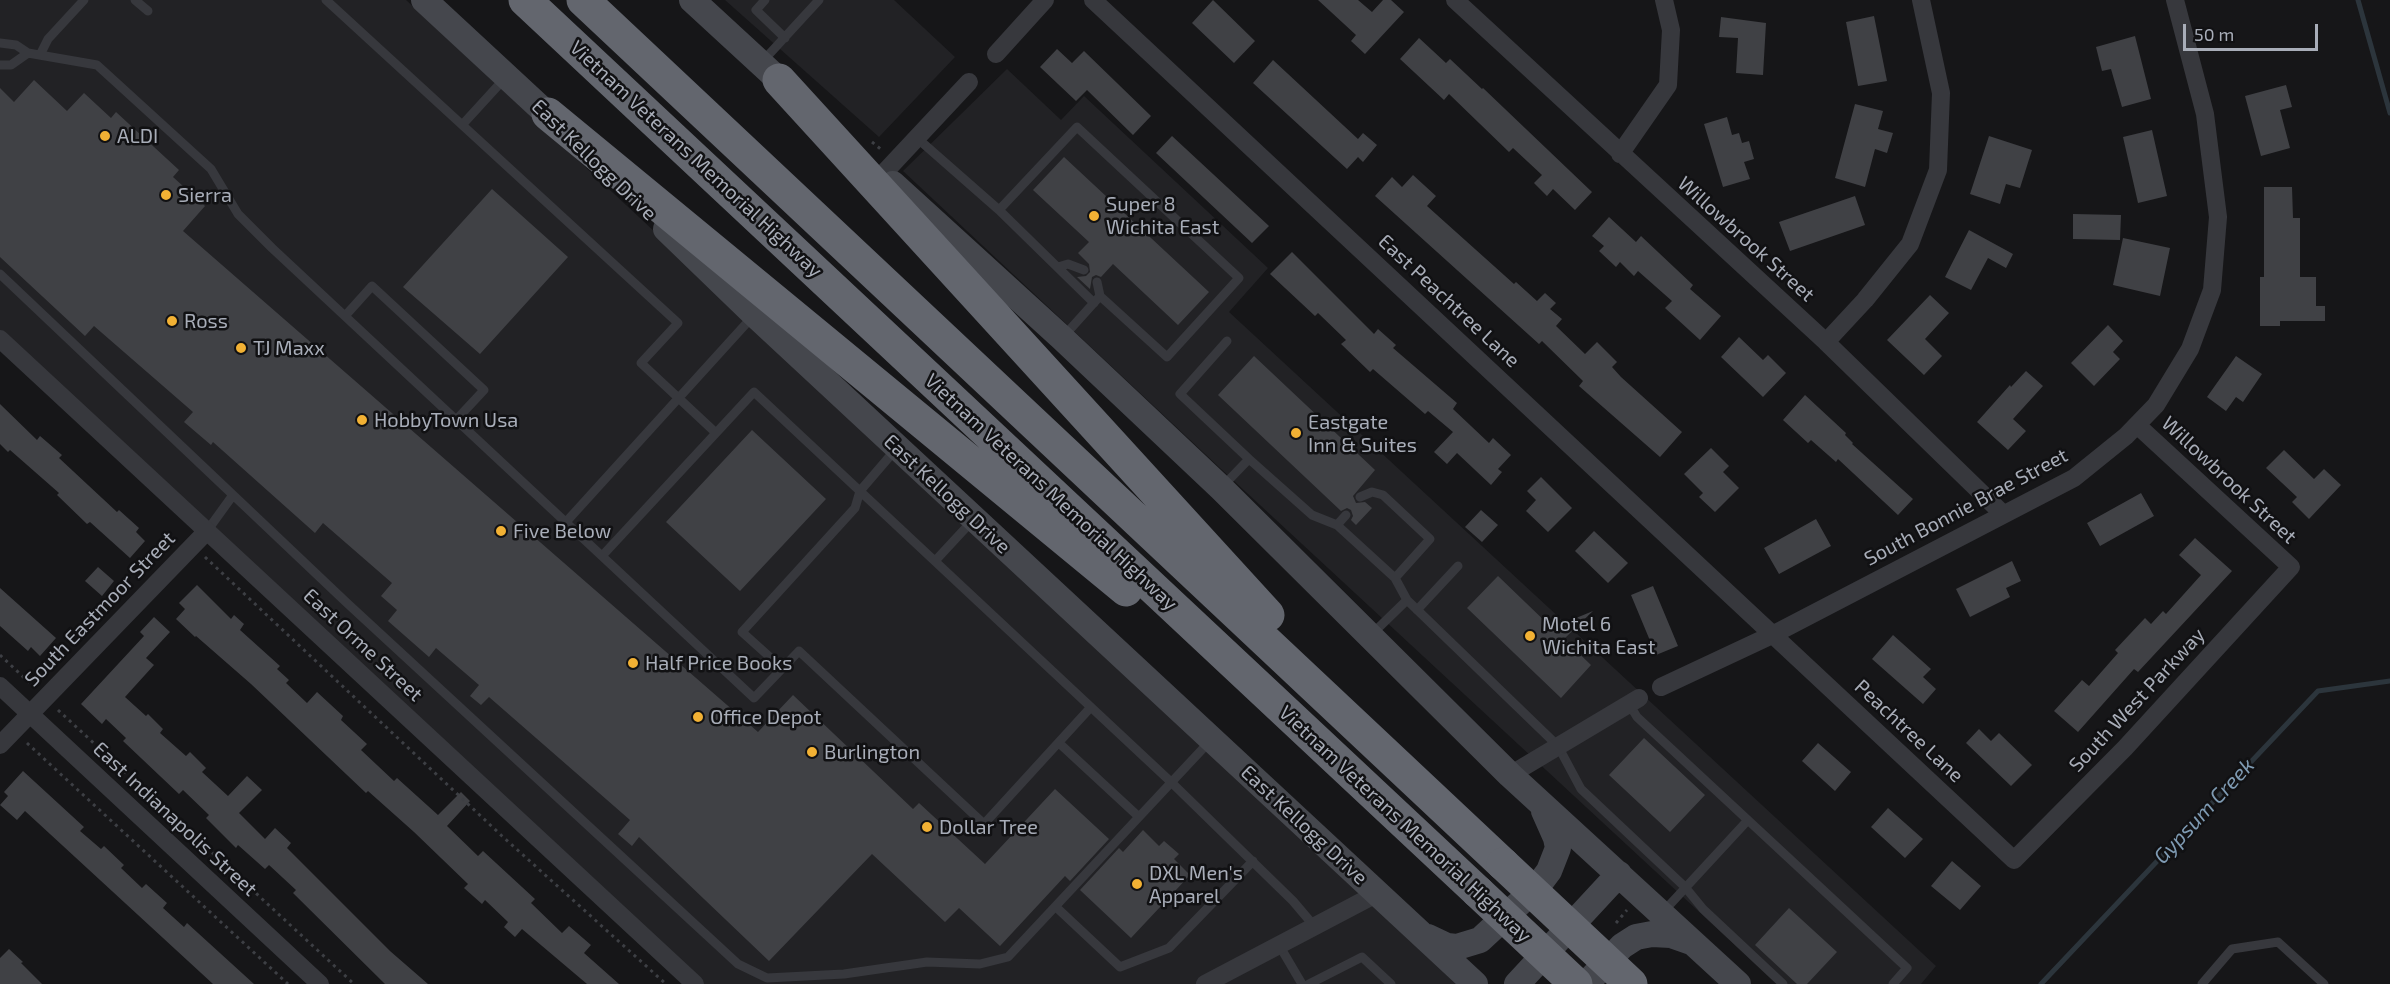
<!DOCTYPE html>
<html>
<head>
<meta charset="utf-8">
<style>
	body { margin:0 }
	#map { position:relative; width:2390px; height:984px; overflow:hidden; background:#161618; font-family:"Exo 2",sans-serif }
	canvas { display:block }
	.scale { position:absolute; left:2183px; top:24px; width:135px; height:27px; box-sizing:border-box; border:3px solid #a8adb8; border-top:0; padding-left:8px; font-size:18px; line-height:21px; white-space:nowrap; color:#a8adb8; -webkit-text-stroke:4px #111113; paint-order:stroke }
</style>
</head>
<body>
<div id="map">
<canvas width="2390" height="984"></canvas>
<div class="scale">50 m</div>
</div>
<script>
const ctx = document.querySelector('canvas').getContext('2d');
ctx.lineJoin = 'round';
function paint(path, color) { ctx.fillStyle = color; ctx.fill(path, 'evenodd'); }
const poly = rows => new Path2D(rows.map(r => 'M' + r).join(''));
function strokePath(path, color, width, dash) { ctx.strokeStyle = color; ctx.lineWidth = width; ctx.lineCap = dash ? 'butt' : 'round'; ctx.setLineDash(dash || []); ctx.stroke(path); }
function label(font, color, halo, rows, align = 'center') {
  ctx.font = font + ' "Exo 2",sans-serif'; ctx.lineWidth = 5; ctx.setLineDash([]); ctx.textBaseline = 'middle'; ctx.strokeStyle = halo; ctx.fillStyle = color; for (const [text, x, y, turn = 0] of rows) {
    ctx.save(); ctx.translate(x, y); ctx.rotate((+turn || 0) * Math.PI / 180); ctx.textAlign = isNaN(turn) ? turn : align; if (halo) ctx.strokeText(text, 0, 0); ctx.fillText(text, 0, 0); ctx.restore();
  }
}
const built = poly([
	[0,0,406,0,1462,984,699,984,0,347],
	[725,0,894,0,955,57,879,137],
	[1007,69,1061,120,1084,96,1268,268,1229,312,1936,966,1921,984,1777,984,1220,468,903,171]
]);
const stream = poly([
	[2358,0,2390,113],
	[2041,984,2318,691,2390,681]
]);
const building = poly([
	[1213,0,1255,41,1234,63,1192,23],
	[1318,0,1358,0,1372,12,1383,0,1391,0,1404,12,1365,54,1351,41,1356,35],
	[1874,16,1887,81,1858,86,1846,22],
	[1721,17,1766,23,1763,75,1736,73,1738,38,1719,37],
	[2135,36,2151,99,2122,107,2111,69,2102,71,2096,47],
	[1419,38,1446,63,1450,59,1482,89,1483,88,1592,192,1575,210,1553,189,1547,196,1534,183,1542,175,1513,148,1509,152,1449,94,1444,100,1400,59],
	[1057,49,1072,63,1084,51,1151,116,1133,135,1087,90,1076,101,1040,67],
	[1273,60,1358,139,1363,133,1377,145,1363,162,1358,157,1347,169,1253,83],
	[34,80,67,111,84,93,111,118,116,112,179,170,173,177,205,206,183,231,758,732,793,695,913,809,919,803,985,864,1055,789,1109,839,1070,881,1065,876,1000,946,959,908,945,922,872,854,769,961,639,837,632,846,618,834,630,820,489,697,481,705,470,696,479,685,436,648,429,657,388,621,397,610,381,596,392,583,323,523,315,533,213,442,211,445,184,422,193,412,94,326,85,336,0,257,0,88,14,102],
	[2286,85,2292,107,2280,110,2290,148,2261,156,2245,96],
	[1855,104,1883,111,1878,129,1893,133,1887,153,1875,149,1865,187,1835,178],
	[1727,117,1732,135,1739,133,1742,143,1749,141,1754,159,1744,162,1750,179,1723,187,1704,124],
	[2152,130,2167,196,2138,203,2123,137],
	[1172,136,1269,226,1252,243,1156,153],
	[1989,136,2032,150,2020,188,2006,184,2000,204,1970,194],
	[1064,157,1209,292,1178,325,1113,264,1101,277,1096,275,1092,277,1090,289,1077,277,1086,276,1090,272,1089,264,1078,253,1089,242,1033,190],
	[1413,175,1436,196,1427,206,1514,284,1516,282,1537,301,1545,293,1556,303,1550,309,1562,319,1556,326,1585,354,1597,342,1617,362,1612,367,1621,377,1682,432,1660,457,1579,386,1583,381,1542,341,1539,344,1375,196,1392,177,1402,187],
	[2264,187,2292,187,2293,218,2300,218,2300,277,2316,277,2316,306,2325,306,2325,321,2280,321,2280,326,2260,326,2260,277,2264,277],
	[492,189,568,257,480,354,403,287],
	[1855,196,1865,225,1790,251,1779,222],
	[2073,214,2121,215,2120,240,2073,239],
	[1609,217,1636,242,1641,236,1693,285,1690,289,1721,316,1700,340,1665,308,1672,301,1638,271,1634,276,1620,262,1616,267,1599,251,1604,246,1592,236],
	[1969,230,2013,254,2006,268,1988,258,1971,290,1945,277],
	[2123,238,2170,248,2160,296,2113,285],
	[1292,252,1374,334,1378,329,1396,345,1393,348,1457,403,1453,409,1489,443,1493,438,1511,455,1498,469,1502,472,1491,485,1457,453,1447,464,1434,452,1453,432,1428,411,1425,414,1373,369,1370,372,1341,344,1346,340,1318,313,1315,316,1270,274],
	[1930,295,1949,313,1925,339,1942,356,1924,375,1887,340],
	[2108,325,2123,341,2113,352,2120,359,2094,386,2071,363],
	[1739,337,1763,360,1768,355,1786,373,1763,397,1721,357],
	[1254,356,1375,470,1353,496,1356,503,1365,502,1372,508,1356,525,1351,520,1353,516,1351,510,1347,508,1341,511,1218,395],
	[2236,356,2262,374,2243,402,2236,397,2226,411,2207,397],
	[2026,371,2043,386,2013,419,2026,431,2008,450,1977,422,2010,385,2011,387],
	[1805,395,1846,433,1845,435,1853,443,1852,444,1913,499,1898,515,1838,459,1836,462,1811,440,1808,443,1783,420],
	[0,404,37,440,40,436,62,455,59,458,117,512,119,510,139,528,136,532,145,541,130,558,90,522,87,524,57,495,59,493,10,450,8,452,0,444],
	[752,430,826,499,740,591,666,522],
	[1711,448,1729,466,1723,472,1739,488,1715,512,1699,497,1703,493,1684,474],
	[2284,450,2314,479,2324,469,2341,485,2309,519,2292,502,2297,497,2266,468],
	[1541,477,1572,508,1548,532,1526,511,1536,500,1527,491],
	[2141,493,2154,516,2100,546,2087,523],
	[1481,510,1498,525,1482,542,1465,527],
	[1816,519,1831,546,1779,574,1764,548],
	[1594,531,1628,563,1608,583,1575,551],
	[2195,538,2232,571,2138,672,2134,669,2078,732,2054,711,2082,680,2089,686,2118,653,2115,650,2145,618,2151,624,2163,611,2166,614,2201,575,2179,555],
	[2012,561,2021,581,2006,588,2010,597,1970,617,1956,589],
	[98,567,114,581,102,596,85,581],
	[1498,576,1552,628,1593,611,1564,639,1591,665,1561,698,1467,608],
	[197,585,231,619,234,615,244,624,240,630,280,666,277,669,289,680,286,683,307,703,317,692,343,716,341,720,367,744,361,750,394,781,397,778,438,815,461,792,470,801,447,826,478,856,483,851,535,899,531,903,562,933,569,926,591,945,584,953,619,984,587,984,522,929,515,937,504,927,508,922,485,900,482,904,464,888,468,884,414,832,368,791,366,793,251,684,196,636,195,637,176,619,185,609,179,603],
	[1653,586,1678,646,1656,655,1631,595],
	[0,588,56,638,40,656,31,647,28,651,0,626],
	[154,617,170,632,146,658,154,665,125,697,146,716,148,714,163,729,160,733,186,756,190,752,206,768,202,772,228,796,247,776,262,790,239,813,265,839,275,828,291,843,287,848,390,951,428,984,385,984,293,893,296,890,269,865,265,869,238,845,236,848,206,818,209,815,183,790,179,794,123,741,126,738,106,719,102,724,81,704,144,636,140,632],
	[1893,635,1931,669,1923,677,1936,689,1923,704,1872,659],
	[1979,729,1991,741,1999,733,2032,765,2011,786,1966,743],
	[1644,738,1705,795,1670,832,1609,775],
	[1818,743,1851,772,1835,791,1802,761],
	[23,771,84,827,80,831,101,849,104,846,124,865,121,868,142,888,146,884,167,903,163,908,184,927,187,923,254,984,213,984,25,811,17,820,0,805,8,796,4,792],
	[1888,808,1923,839,1905,858,1871,827],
	[1143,830,1159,846,1164,841,1179,854,1174,859,1190,875,1131,938,1080,890,1119,848,1123,852],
	[1952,861,1981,886,1960,910,1931,886],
	[1789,908,1837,952,1807,984,1797,984,1755,945],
	[9,949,23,962,21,963,42,984,0,984,0,958]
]);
const path = poly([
	[872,142,883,151],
	[205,557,502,836,666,984],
	[0,655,34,687],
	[58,710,354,984],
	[27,743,288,984],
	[1616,923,1627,910]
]);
const lane = poly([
	[135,0,148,11],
	[326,0,678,323,641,363,716,433,754,392,1171,782,1293,901,1315,927],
	[765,0,756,10,785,38],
	[0,43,16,45,28,53,97,65,211,169,238,214,272,248,754,698,799,651,984,824,1091,707],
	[40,55,48,39,84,0],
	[762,62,819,0],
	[0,65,11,65,28,53],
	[463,124,506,77],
	[917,138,999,210,1094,303],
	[999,210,1077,127,1239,278,1167,357,1100,296,1064,336],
	[1058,267,1068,264,1084,270],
	[0,274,347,603,738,964,767,978,844,974,927,962,980,964,1008,957,1210,741],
	[1097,282,1100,296],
	[345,316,372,286,484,390,456,420],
	[1227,341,1180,394,1249,459],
	[1222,487,1249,459,1312,515,1337,525,1346,515],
	[1360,497,1372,492,1383,495,1430,539,1395,578,1407,600],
	[566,522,754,315],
	[1337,525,1395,578],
	[207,531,233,495],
	[602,556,716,433],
	[935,561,973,520],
	[1417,610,1458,566],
	[1371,635,1407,600,1558,746,1581,789,1685,887,1703,909,1783,984],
	[782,668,742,632,855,508,860,491,896,449],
	[1629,704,1637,717,1907,968,1893,984],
	[1059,743,1139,817],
	[1056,907,1120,967,1169,948,1253,861],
	[1663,912,1748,820],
	[1279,945,1302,984],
	[1309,984,1362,957,1391,984],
	[2202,984,2232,949,2278,942,2324,984]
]);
const street = poly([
	[1093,0,2014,860,2125,748,2291,567,2137,425],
	[1455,0,1826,342,2003,514],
	[996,54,1045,0],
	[1620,154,1668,85,1671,30,1664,0],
	[882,175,969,82],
	[0,339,695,984],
	[1826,342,1865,300,1910,244,1938,170,1941,93,1921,0],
	[0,686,320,984],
	[1661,687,1774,634,2074,478,2126,436,2156,405,2190,349,2212,290,2218,217,2205,114,2175,0],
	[0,745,207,531],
	[1510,775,1639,698],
	[1205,984,1378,893]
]);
const secondary = poly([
	[424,0,560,126],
	[692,0,793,93],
	[893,184,1062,338,1221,488,1510,775,1738,984],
	[666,229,755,315,1475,984],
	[1428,937,1447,946,1457,947,1480,940,1537,887,1549,871,1558,848,1556,838,1544,811],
	[1517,984,1619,874],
	[1586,984,1622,946,1636,937,1652,934,1671,935,1691,942]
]);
const highway = poly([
	[525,0,1478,892],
	[583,0,1503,864],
	[779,80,1268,615],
	[548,114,1126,590]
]);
const highwayBridge = poly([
	[1503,864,1631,984],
	[1478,892,1576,984]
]);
const markers = [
	[105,136,6,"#f2b134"],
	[166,195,6,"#f2b134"],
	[1094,216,6,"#f2b134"],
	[172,321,6,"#f2b134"],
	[241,348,6,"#f2b134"],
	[362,420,6,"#f2b134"],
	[1296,433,6,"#f2b134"],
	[501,531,6,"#f2b134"],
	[1530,636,6,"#f2b134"],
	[633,663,6,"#f2b134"],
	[698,717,6,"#f2b134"],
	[812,752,6,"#f2b134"],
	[927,827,6,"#f2b134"],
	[1137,884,6,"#f2b134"]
];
const poiNames = [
	["ALDI",117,136],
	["Sierra",178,195],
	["Super 8",1106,204],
	["Wichita East",1106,227],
	["Ross",184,321],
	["TJ Maxx",253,348],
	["HobbyTown Usa",374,420],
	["Eastgate",1308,422],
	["Inn & Suites",1308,445],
	["Five Below",513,531],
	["Motel 6",1542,624],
	["Wichita East",1542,647],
	["Half Price Books",645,663],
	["Office Depot",710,717],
	["Burlington",824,752],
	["Dollar Tree",939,827],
	["DXL Men's",1149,873],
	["Apparel",1149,896]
];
const streetNames = [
	["Vietnam Veterans Memorial Highway",696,159,43],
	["East Kellogg Drive",594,160,44],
	["Willowbrook Street",1746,239,42],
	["East Peachtree Lane",1449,301,43],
	["Willowbrook Street",2229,480,43],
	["Vietnam Veterans Memorial Highway",1051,492,43],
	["East Kellogg Drive",947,494,43],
	["South Bonnie Brae Street",1966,507,-28],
	["South Eastmoor Street",100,609,-46],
	["East Orme Street",363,645,43],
	["South West Parkway",2137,700,-47],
	["Peachtree Lane",1909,731,43],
	["East Indianapolis Street",175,819,43],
	["Vietnam Veterans Memorial Highway",1405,824,43],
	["East Kellogg Drive",1304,825,43]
];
const waterNames = [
	["Gypsum Creek",2204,811,-47]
];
paint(built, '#222225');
strokePath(stream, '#2c353c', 5);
paint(building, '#404145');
strokePath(path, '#3d3f44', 3, [3, 4.5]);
strokePath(lane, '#37383d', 9);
strokePath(street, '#37383d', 18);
strokePath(secondary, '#45474d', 26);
strokePath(highway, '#63666e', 33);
strokePath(highwayBridge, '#63666e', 33);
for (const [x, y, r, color] of markers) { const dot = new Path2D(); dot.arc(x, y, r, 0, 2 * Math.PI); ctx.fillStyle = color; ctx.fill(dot); strokePath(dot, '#111113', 2); }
label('20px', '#a8adb8', '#111113', poiNames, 'left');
label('20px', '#a8adb8', '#111113', streetNames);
label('italic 21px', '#7f9bb3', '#111113', waterNames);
</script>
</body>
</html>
